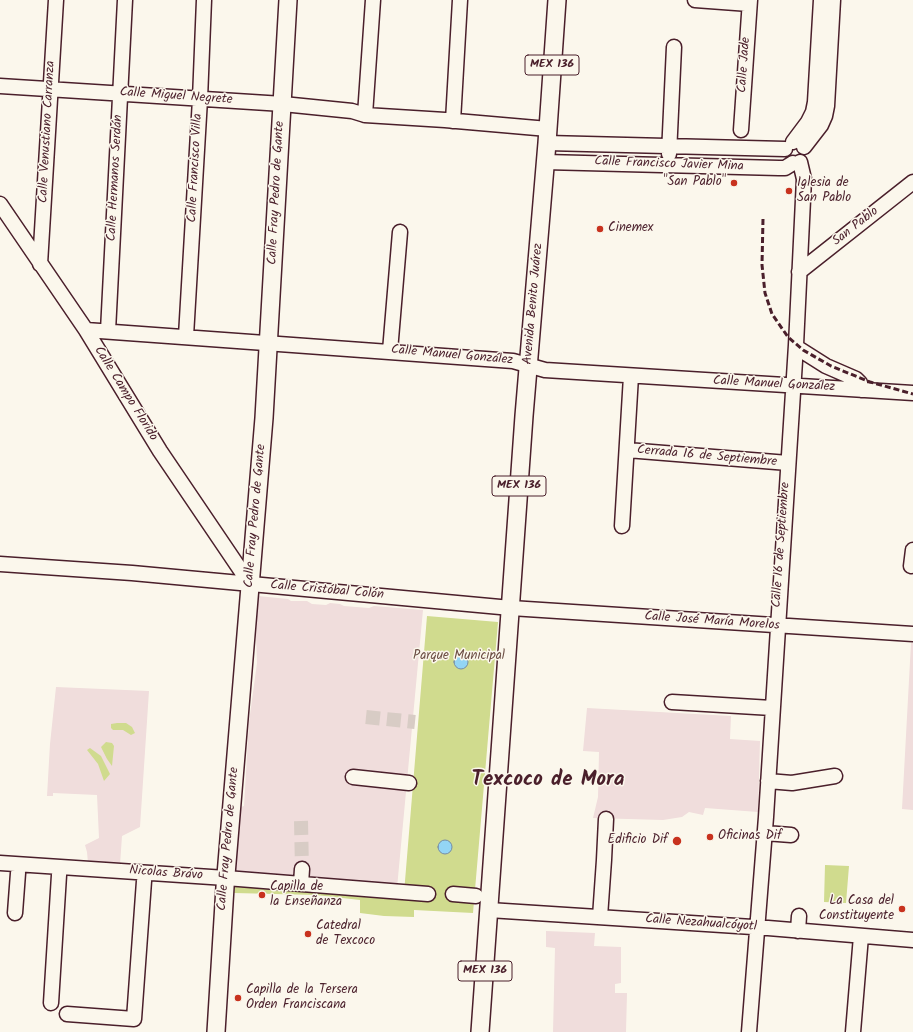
<!DOCTYPE html>
<html>
<head>
<meta charset="utf-8">
<style>
	body { margin:0 }
	canvas { display:block; background:#fbf7ec }
</style>
</head>
<body>
<canvas width="913" height="1032"></canvas>
<script>
const ctx = document.querySelector('canvas').getContext('2d');
ctx.lineJoin = 'round';
function paint(path, color) { ctx.fillStyle = color; ctx.fill(path, 'evenodd'); }
const poly = rows => new Path2D(rows.map(r => 'M' + r).join(''));
function strokePath(path, color, width, dash) { ctx.strokeStyle = color; ctx.lineWidth = width; ctx.lineCap = dash ? 'butt' : 'round'; ctx.setLineDash(dash || []); ctx.stroke(path); }
function label(font, color, halo, rows, align = 'center') {
  ctx.font = font + ' Kalam,sans-serif'; ctx.lineWidth = 3; ctx.setLineDash([]); ctx.textBaseline = 'middle'; ctx.strokeStyle = halo; ctx.fillStyle = color; for (const [text, x, y, turn = 0] of rows) {
    ctx.save(); ctx.translate(x, y); ctx.rotate((+turn || 0) * Math.PI / 180); ctx.textAlign = isNaN(turn) ? turn : align; if (halo) ctx.strokeText(text, 0, 0); ctx.fillText(text, 0, 0); ctx.restore();
  }
}
const built = poly([
	[258,596,288,599,291,601,307,601,312,604,326,605,330,603,340,604,344,606,369,608,374,606,423,610,397,888,235,874,241,807,244,806,249,722,257,663,256,636],
	[911,643,913,643,913,810,902,809],
	[56,687,149,691,140,827,122,836,120,865,88,863,87,852,85,845,99,838,97,795,53,793,53,796,47,796,50,744],
	[587,708,731,716,730,739,760,741,758,812,705,808,703,815,689,812,682,817,663,820,593,818,598,797,599,752,583,751],
	[546,931,595,933,594,946,621,947,621,983,615,984,615,993,627,993,626,1032,553,1032,555,948,546,947]
]);
const green = poly([
	[427,616,498,622,473,913,414,910,414,917,384,916,360,913,360,900,316,895,234,893,235,887,404,893],
	[117,723,126,723,132,727,135,733,131,735,123,730,113,730,111,728,111,724],
	[106,742,112,743,114,746,112,766,107,759,101,747],
	[90,748,101,756,110,774,104,781,98,764,87,750],
	[825,865,849,866,846,903,824,902]
]);
const water = poly([
	'454 662a7 7 0 1 1 14 0a7 7 0 1 1-14 0Z',
	'438 847a7 7 0 1 1 14 0a7 7 0 1 1-14 0Z'
]);
const minorTunnel = poly([
	[366,717,415,722],
	[301,821,302,869]
]);
const minor = poly([
	[695,0,749,4],
	[0,86,283,104,352,111,365,115,445,120,548,129],
	[365,115,373,0],
	[453,121,460,0],
	[741,130,750,0],
	[793,142,808,122,813,112,815,102,821,0],
	[547,143,785,149],
	[804,147,821,125,825,116,827,106,833,0],
	[669,154,674,47],
	[545,162,779,168,785,168,793,163],
	[0,204,86,330,160,451,250,584],
	[40,264,56,0],
	[799,272,913,182],
	[86,330,513,361,545,370,913,393],
	[108,331,125,0],
	[186,336,200,99,204,0],
	[796,347,826,366,856,379,860,383,861,390],
	[390,351,400,232],
	[627,450,788,463],
	[622,526,631,376],
	[0,564,132,573,511,608,913,634],
	[911,566,913,550],
	[672,702,772,708],
	[353,777,409,783],
	[768,781,792,783,835,776],
	[765,833,791,835],
	[0,863,226,878,428,894],
	[301,884,302,869],
	[453,894,476,896],
	[489,910,768,928,913,940],
	[15,913,18,873],
	[600,917,604,860,606,819],
	[798,931,799,916],
	[51,1003,59,875],
	[67,1014,134,1019,144,881],
	[749,1032,766,817,796,345,804,179,800,162],
	[853,1032,861,936]
]);
const major = poly([
	[216,1032,225,887,264,418,288,0],
	[480,1032,524,416,547,143,557,0]
]);
const rail = poly([
	[763,219,762,265,765,293,772,314,788,337,803,350,831,366,870,382,913,394]
]);
const markers = [
	[734,183,4,"#c8321e"],
	[789,191,4,"#c8321e"],
	[600,229,4,"#c8321e"],
	[710,837,4,"#c8321e"],
	[677,841,5,"#c8321e"],
	[262,895,4,"#c8321e"],
	[902,909,4,"#c8321e"],
	[308,934,4,"#c8321e"],
	[238,998,4,"#c8321e"]
];
const shields = [
	[552,65,54],
	[519,486,54],
	[485,971,54]
];
const shieldNames = [
	["MEX 136",552,65],
	["MEX 136",519,486],
	["MEX 136",485,971]
];
const streetNames = [
	["Calle Jade",745,65,-86],
	["Calle Miguel Negrete",176,97,4],
	["Calle Venustiano Carranza",48,132,-87],
	["Calle Francisco Javier Mina",669,165,2],
	["Calle Francisco Villa",196,168,-87],
	["Calle Hermanos Serdán",116,178,-87],
	["Calle Fray Pedro de Gante",277,193,-87],
	["San Pablo",856,227,-38],
	["Avenida Benito Juárez",534,304,-85],
	["Calle Manuel González",452,356,5],
	["Calle Manuel González",774,385,3],
	["Calle Campo Florido",125,394,58],
	["Cerrada 16 de Septiembre",707,457,5],
	["Calle Fray Pedro de Gante",256,516,-85],
	["Calle 16 de Septiembre",782,545,-86],
	["Calle Cristóbal Colón",327,591,5],
	["Calle José María Morelos",712,622,4],
	["Calle Fray Pedro de Gante",229,839,-85],
	["Nicolas Brávo",166,874,4],
	["Calle Nezahualcóyotl",701,924,4]
];
const poiNames = [
	["\"San Pablo\"",726,183,"right"],
	["Iglesia de",797,184],
	["San Pablo",797,199],
	["Cinemex",608,229],
	["Oficinas Dif",718,837],
	["Edificio Dif",668,841,"right"],
	["Capilla de",270,888],
	["la Enseñanza",270,903],
	["La Casa del",894,902,"right"],
	["Constituyente",894,917,"right"],
	["Catedral",316,927],
	["de Texcoco",316,942],
	["Capilla de la Tersera",246,991],
	["Orden Franciscana",246,1006]
];
const parkNames = [
	["Parque Municipal",459,657]
];
const townNames = [
	["Texcoco de Mora",548,781]
];
paint(built, '#f0dddc');
paint(green, '#d0db8e');
paint(water, '#93d5f5');
strokePath(water, '#768ca4', 1);
strokePath(minorTunnel, '#d8ccc5', 14, [14, 7]);
strokePath(minor, '#4a1f2b', 17);
strokePath(major, '#4a1f2b', 20);
strokePath(minor, '#fbf7ec', 14);
strokePath(major, '#fbf7ec', 17);
strokePath(rail, '#4a1f2b', 3, [6, 3]);
for (const [x, y, r, color] of markers) { const dot = new Path2D(); dot.arc(x, y, r, 0, 2 * Math.PI); ctx.fillStyle = color; ctx.fill(dot); strokePath(dot, '#fbf7ec', 1.5); }
for (const [x, y, w] of shields) { const box = new Path2D(); box.roundRect(x - w / 2, y - 10, w, 20, 3); ctx.fillStyle = '#fbf7ec'; ctx.fill(box); strokePath(box, '#4a1f2b', 1); }
label('bold 12px', '#4a1f2b', null, shieldNames);
label('13px', '#4a1f2b', '#fbf7ec', streetNames);
label('13px', '#4a1f2b', '#fbf7ec', poiNames, 'left');
label('13px', '#6c4e44', '#fbf7ec', parkNames);
label('bold 21px', '#4a1f2b', '#fbf7ec', townNames);
</script>
</body>
</html>
